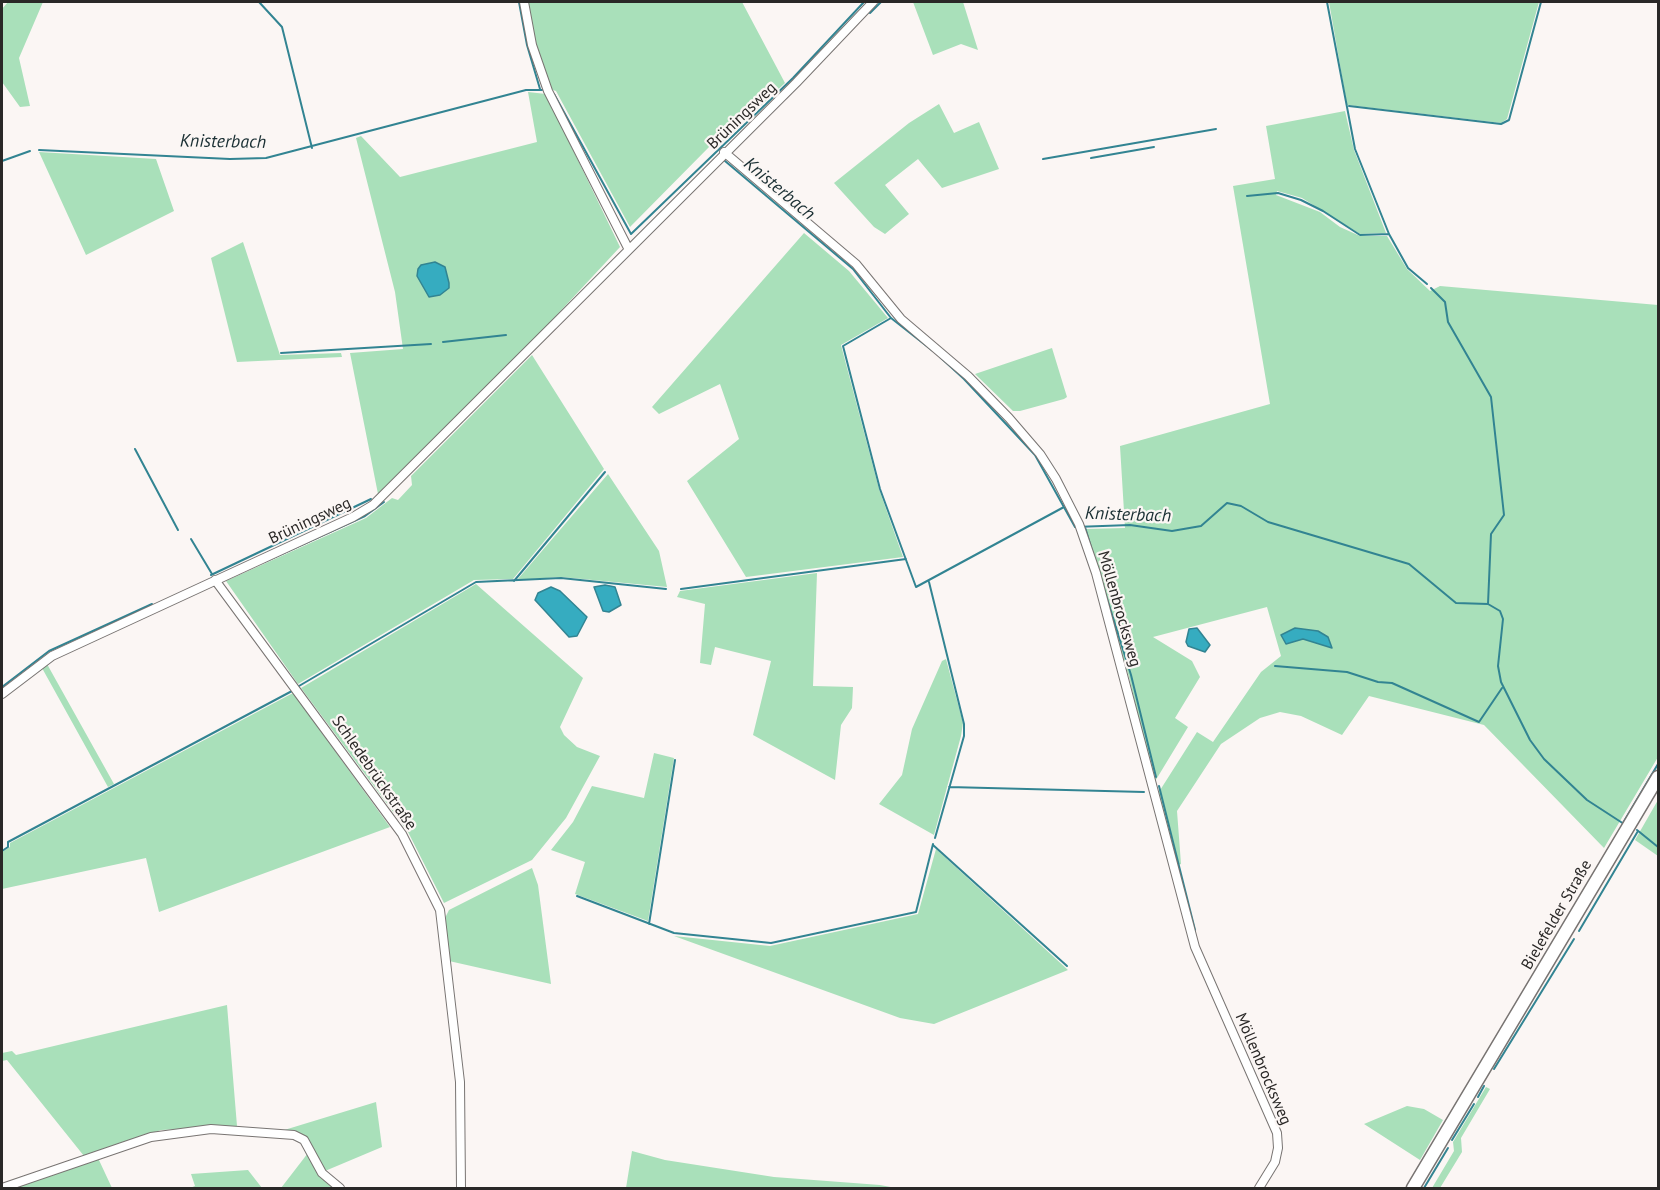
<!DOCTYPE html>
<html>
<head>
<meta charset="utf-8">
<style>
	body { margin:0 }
	#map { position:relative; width:1660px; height:1190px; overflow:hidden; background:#fbf6f4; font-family:"PT Sans",sans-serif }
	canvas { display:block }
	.frame { position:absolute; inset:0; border:3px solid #2a2827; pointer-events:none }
</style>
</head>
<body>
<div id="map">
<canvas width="1660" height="1190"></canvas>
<div class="frame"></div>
</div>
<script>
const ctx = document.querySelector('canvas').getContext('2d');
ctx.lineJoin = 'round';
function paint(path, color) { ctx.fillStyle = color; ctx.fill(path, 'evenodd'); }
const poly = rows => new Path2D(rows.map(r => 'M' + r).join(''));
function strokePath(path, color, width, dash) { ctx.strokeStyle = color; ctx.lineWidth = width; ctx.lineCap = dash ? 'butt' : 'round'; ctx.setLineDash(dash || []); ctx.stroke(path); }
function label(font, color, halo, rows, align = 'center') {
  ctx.font = font + ' "PT Sans",sans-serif'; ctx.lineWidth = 4.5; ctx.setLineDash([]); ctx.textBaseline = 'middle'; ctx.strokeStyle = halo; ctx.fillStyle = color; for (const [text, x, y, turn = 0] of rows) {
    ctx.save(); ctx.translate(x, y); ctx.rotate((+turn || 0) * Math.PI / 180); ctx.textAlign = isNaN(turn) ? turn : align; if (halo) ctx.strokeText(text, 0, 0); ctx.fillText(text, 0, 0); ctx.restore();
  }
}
const green = poly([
	[8,2,43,2,19,58,30,106,20,107,2,82,2,9],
	[528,2,742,2,785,83,720,144,712,144,630,227,556,91,550,89,535,44],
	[913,2,963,2,978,50,961,44,933,55],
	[1329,2,1539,2,1507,119,1501,123,1347,105],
	[528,92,546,94,620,247,527,347,378,494,350,353,403,349,395,292,356,138,361,136,400,177,537,142],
	[939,104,954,133,979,122,999,169,942,188,918,159,885,185,909,214,885,234,874,227,834,183,909,123],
	[1345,111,1354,150,1386,233,1360,234,1302,198,1277,191,1276,195,1320,212,1340,227,1360,236,1387,236,1407,269,1430,291,1440,286,1658,305,1658,757,1604,848,1484,725,1369,696,1342,735,1301,716,1280,712,1260,718,1221,744,1177,811,1181,864,1175,866,1157,795,1197,732,1213,742,1261,672,1281,656,1267,607,1153,637,1192,661,1200,677,1175,718,1188,727,1154,783,1129,677,1085,529,1125,528,1120,446,1270,404,1233,186,1275,179,1266,126],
	[39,152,156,159,174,211,86,255],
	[804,233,849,271,888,318,841,345,879,489,903,557,746,577,687,481,739,439,720,384,659,414,652,407],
	[243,242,280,355,341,353,342,357,237,362,211,258],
	[1052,348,1067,397,1064,399,1020,411,1013,411,975,374],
	[532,355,604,469,513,579,474,580,298,684,226,581,366,518,392,498,398,500,412,485,411,476],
	[608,474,659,551,667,587,561,577,517,580],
	[817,573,813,686,853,687,852,708,841,725,835,780,753,735,771,661,715,647,711,665,700,663,705,604,677,597,680,591],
	[476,584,583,678,560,727,564,735,577,747,600,756,566,818,532,860,444,903,408,832,301,688],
	[946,659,963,723,961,736,934,835,879,804,902,775,912,729,942,661],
	[47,664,114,784,108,787,42,668],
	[293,693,390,827,159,912,146,858,2,889,2,852,10,847,10,843],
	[654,753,674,758,648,921,575,894,585,862,551,850,573,822,592,786,644,798],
	[1658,800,1658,856,1635,840],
	[936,849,1068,970,934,1024,900,1018,674,936,770,946,918,914],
	[532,868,538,885,551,984,449,961,445,918,449,910],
	[227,1005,237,1126,161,1130,84,1156,7,1060,2,1061,2,1053,12,1051,16,1055],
	[1486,1087,1490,1089,1461,1138,1462,1152,1440,1188,1432,1188,1454,1151,1453,1142],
	[376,1102,382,1147,325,1171,305,1138,281,1131],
	[1407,1106,1424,1109,1443,1120,1420,1160,1364,1124],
	[632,1151,665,1160,774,1177,880,1185,896,1188,626,1188],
	[308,1153,336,1188,281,1188],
	[98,1158,112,1188,11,1188],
	[248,1170,262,1188,190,1188,195,1186,191,1174]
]);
const water = poly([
	[435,262,445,267,449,283,449,288,440,295,429,297,417,276,418,269,421,265,435,262],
	[605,585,615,587,621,605,609,612,603,611,594,587,605,585],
	[551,587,560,591,587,617,577,636,569,637,535,600,538,593,551,587],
	[1197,628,1210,645,1205,652,1188,646,1186,642,1189,629,1197,628],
	[1295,628,1318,631,1328,637,1332,648,1303,639,1286,644,1281,635,1295,628]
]);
const stream = poly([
	[259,2,282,27,312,148],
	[519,2,527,45,540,89],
	[1327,2,1355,149,1389,234,1408,268,1427,284],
	[870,13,881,2],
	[554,94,631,234,793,78,864,2],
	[1349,106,1501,124,1509,120,1541,2],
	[39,150,230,159,266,158,526,90,542,90],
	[1091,158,1154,147],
	[1043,159,1216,129],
	[2,161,30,151],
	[725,161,853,269,891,318,933,351],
	[1247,196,1278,193,1301,200,1323,211,1360,235,1389,234],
	[1431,288,1445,302,1448,322,1491,397,1504,515,1491,534,1488,604],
	[891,318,843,346,880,489,916,587,1064,507],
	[443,342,506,335],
	[281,353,431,344],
	[940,357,964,379,1035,455,1075,527,1130,525,1172,531,1201,526,1227,503,1241,506,1268,522,1409,564,1456,603,1488,604,1500,611,1503,619,1498,666,1501,682,1530,740,1544,759,1587,800,1624,824],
	[135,449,178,530],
	[1085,527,1093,554],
	[191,539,212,574],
	[264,562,365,516,384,502],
	[211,575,371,499],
	[514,581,605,472],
	[929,582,964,724,964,736,935,838],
	[1103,586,1131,675,1156,777],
	[681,589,906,559],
	[1275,666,1347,672,1378,682,1392,683,1479,722,1502,688],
	[299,686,476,582,561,578,666,589],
	[2,687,49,651,152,604],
	[1159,786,1195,930],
	[949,787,1144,792],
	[1623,823,1658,764],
	[1637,830,1658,847],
	[933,845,1067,966],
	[2,851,8,847,8,842,292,691],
	[577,896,674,933,771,943,916,912,933,844],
	[649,924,675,760],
	[1579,931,1638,831],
	[1494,1069,1574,939],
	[1478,1097,1484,1086],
	[1452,1140,1474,1104],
	[1424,1188,1448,1148]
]);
const minor = poly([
	[524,2,532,45,548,91,628,248],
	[724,152,856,264,901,319,968,376,1009,418,1040,454,1056,479,1079,524,1096,573,1195,947,1277,1133,1278,1148,1275,1162,1259,1188],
	[215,580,402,834,440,910,460,1082,461,1188],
	[2,694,52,656,353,517,373,505,796,83,873,2],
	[2,1188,151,1137,211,1129,294,1135,304,1140,322,1173,340,1188]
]);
const primary = poly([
	[1413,1188,1658,777]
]);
const streetNames = [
	["Brüningsweg",742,116,-44],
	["Brüningsweg",310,521,-25],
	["Möllenbrocksweg",1119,609,74],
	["Schledebrückstraße",374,773,55],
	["Bielefelder Straße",1557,915,-60],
	["Möllenbrocksweg",1263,1069,67]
];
const waterNames = [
	["Knisterbach",223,142,1],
	["Knisterbach",779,189,40],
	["Knisterbach",1128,515,2]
];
paint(green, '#a9e0ba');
paint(water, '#36acc0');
strokePath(water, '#328492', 1.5);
strokePath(stream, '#328492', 2);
strokePath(minor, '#787472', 10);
strokePath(primary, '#787472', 15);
strokePath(minor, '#fff', 8);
strokePath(primary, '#fff', 12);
label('16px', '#2a2827', '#fbf6f4', streetNames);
label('italic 18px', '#1a2f33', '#fbf6f4', waterNames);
</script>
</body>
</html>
